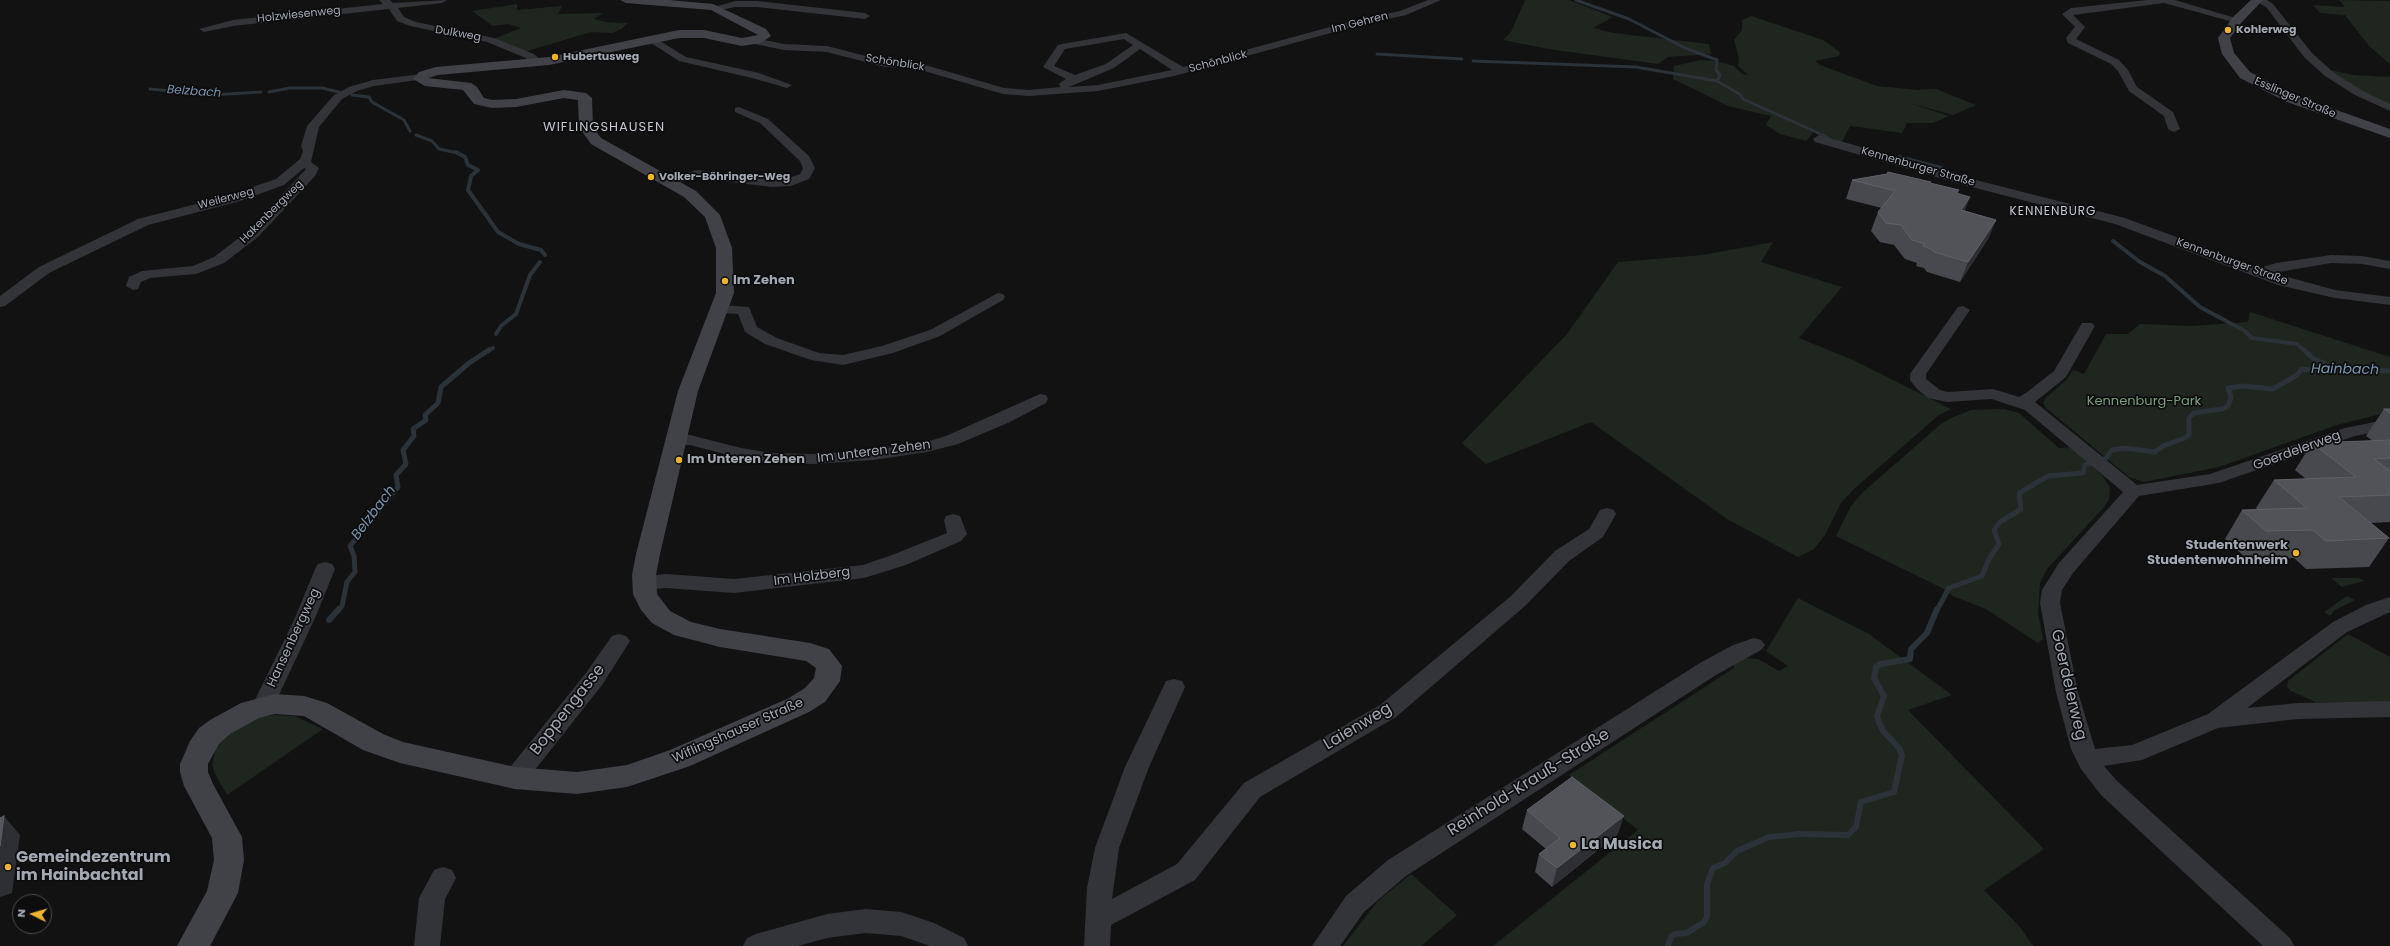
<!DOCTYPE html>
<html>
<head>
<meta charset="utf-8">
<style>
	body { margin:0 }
	#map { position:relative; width:2390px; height:946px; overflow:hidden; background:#121213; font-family:Poppins,sans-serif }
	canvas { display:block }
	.north { position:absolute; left:12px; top:894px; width:40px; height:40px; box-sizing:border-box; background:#0d0d0e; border:1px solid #494b50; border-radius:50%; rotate:275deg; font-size:11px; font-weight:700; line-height:16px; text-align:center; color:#a3a8b3 }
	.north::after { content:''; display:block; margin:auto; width:14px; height:18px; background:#ecb231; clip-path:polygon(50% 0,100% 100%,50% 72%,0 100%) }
</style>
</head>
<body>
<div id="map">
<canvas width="2390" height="946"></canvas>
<div class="north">N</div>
</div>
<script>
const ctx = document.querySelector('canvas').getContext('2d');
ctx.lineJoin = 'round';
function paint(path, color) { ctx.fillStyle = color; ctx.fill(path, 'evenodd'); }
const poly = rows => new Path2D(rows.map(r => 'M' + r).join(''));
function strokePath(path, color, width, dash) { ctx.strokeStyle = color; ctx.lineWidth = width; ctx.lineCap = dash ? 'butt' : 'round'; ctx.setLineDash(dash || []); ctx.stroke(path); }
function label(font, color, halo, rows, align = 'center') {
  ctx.font = font + ' Poppins,sans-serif'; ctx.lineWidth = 3.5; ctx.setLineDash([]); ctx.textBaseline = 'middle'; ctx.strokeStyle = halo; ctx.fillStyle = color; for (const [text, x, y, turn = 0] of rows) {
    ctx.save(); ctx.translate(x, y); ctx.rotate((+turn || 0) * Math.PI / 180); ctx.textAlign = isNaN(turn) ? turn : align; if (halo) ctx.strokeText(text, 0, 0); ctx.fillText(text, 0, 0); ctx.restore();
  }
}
const green = poly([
	[1525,0,1569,0,1613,17,1593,28,1614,33,1709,44,1711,54,1668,57,1658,64,1548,49,1503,40,1511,32],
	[2339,0,2390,1,2390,64,2369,46,2345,15,2320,13,2313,5,2345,7],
	[517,4,517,10,562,6,558,14,603,13,594,19,606,22,628,23,621,29,612,33,591,32,524,52,493,39,521,28,508,24,493,26,472,11],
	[1751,16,1823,40,1840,52,1839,56,1815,61,1820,65,1877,86,1918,90,1936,89,1976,105,1953,115,1909,103,1949,116,1933,123,1907,123,1902,133,1850,126,1841,144,1814,132,1806,141,1780,134,1766,125,1771,116,1728,106,1673,79,1674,66,1701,60,1716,61,1734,66,1742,74,1748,75,1738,66,1739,58,1734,40,1742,30,1742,20],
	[2330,70,2353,75,2390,77,2390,107,2336,77],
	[1773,242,1761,262,1842,287,1799,338,1853,360,1951,409,1939,415,1854,489,1841,503,1825,535,1814,549,1798,557,1727,519,1591,422,1486,464,1462,443,1567,334,1618,262,1703,255],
	[2250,312,2390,357,2390,415,2381,414,2337,425,2219,467,2144,482,2129,477,2045,407,2043,402,2047,397,2065,381,2073,370,2084,374,2106,334,2128,334,2140,324,2192,326,2248,322],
	[2004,409,2019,413,2059,448,2072,447,2101,474,2110,487,2109,499,2105,506,2047,569,2040,583,2038,613,2043,639,2038,643,1986,609,1953,596,1942,588,1836,536,1851,506,1863,492,1941,424,1951,418,1971,410],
	[2331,578,2359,578,2364,581,2342,587],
	[2347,596,2355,600,2335,610,2330,616,2324,612],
	[1798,598,1869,634,1952,695,1908,710,2044,849,1984,890,2020,927,2033,946,1493,946,1638,830,1569,775,1734,668,1734,663,1745,658,1758,659,1779,671,1788,666,1766,651],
	[2348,634,2390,657,2390,702,2315,702,2291,691,2287,687,2288,681],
	[275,715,294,716,323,729,227,795,215,774,212,765,216,748,228,735,257,718],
	[1411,874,1457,915,1421,946,1343,946,1377,902]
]);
const streamFar3 = poly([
	[1576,0,1629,19,1685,48,1717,60,1716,70,1720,75,1717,81,1741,95,1743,99,1827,137],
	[1377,54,1462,59],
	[1473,61,1636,67,1717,81],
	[150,89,211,95,261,92],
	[269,92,290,88,322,88,339,92],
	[352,95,369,97,372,102,404,120,410,131],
	[416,135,432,141,439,149,458,153]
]);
const streamFar2 = poly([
	[456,152,465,157,468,165,478,170,471,176,468,190,498,232,519,244,541,250,545,255],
	[1899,157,1941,168],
	[2113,241,2140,262,2165,276,2200,307,2245,331,2252,338,2297,344,2305,351],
	[496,334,501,326,516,314,530,275,540,262],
	[488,351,493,348]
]);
const streamFar1 = poly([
	[2304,350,2314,359,2339,370],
	[338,610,342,606,347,582,355,572,354,556,350,546,398,487,396,475,406,464,403,450,414,436,413,429,426,420,425,415,438,403,441,387,469,363,489,350],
	[1937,610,1949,588,1982,576,1989,559,1999,544,1994,530,2000,522,2021,509,2019,493,2048,476,2083,473,2085,465,2106,458,2112,450,2125,448,2155,452,2163,446,2185,438,2189,435,2189,418,2194,413,2222,409,2228,406,2231,398,2228,388,2243,386,2273,389,2297,375,2302,369,2327,372,2339,370,2390,371]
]);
const stream = poly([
	[329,620,339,609],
	[1668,946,1671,937,1675,934,1687,933,1704,922,1707,917,1707,884,1713,868,1725,863,1737,851,1769,837,1800,834,1848,835,1856,827,1861,802,1894,792,1902,755,1899,748,1883,731,1878,720,1877,716,1884,696,1874,678,1876,667,1880,664,1910,659,1911,649,1927,633,1937,609]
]);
const street = poly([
	[379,0,390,0,393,3,447,0,442,3,398,8,404,17,416,22,494,38,534,54,543,62,542,64,534,64,526,58,487,42,410,26,397,21,389,9,233,26,204,32,199,29,233,20,383,4,379,0],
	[1428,0,1441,0,1406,15,1356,26,1174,76,1098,91,1029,96,1003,94,914,68,885,67,827,52,784,50,750,43,749,41,754,38,784,44,827,46,885,61,915,62,1004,88,1029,90,1061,87,1059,85,1060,83,1066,79,1043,67,1058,45,1062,44,1126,33,1183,67,1352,21,1400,11,1428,0],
	[1124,39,1133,45,1106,64,1075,75,1054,66,1065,49,1124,39],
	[1140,49,1172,70,1098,85,1069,87,1114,68,1140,49],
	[2147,0,2175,0,2242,20,2237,23,2164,3,2073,15,2085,27,2076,39,2119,60,2128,70,2137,87,2173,112,2180,129,2174,132,2168,129,2164,116,2129,91,2118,71,2111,64,2068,43,2066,38,2075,27,2062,14,2071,8,2147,0],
	[2255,0,2267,0,2273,4,2312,53,2333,72,2363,91,2390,104,2390,111,2355,95,2325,76,2304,57,2267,8,2255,0],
	[735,1,757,1,865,13,870,16,865,19,757,7,735,7,716,11,711,8,735,1],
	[652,36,686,57,759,73,792,85,787,88,752,78,679,61,648,41,648,37,652,36],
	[421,74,425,75,425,79,374,86,357,91,342,99,319,127,311,162,319,168,315,176,258,237,224,263,196,274,150,278,141,282,138,289,133,290,126,286,129,277,142,271,193,266,214,257,248,231,306,169,304,168,284,185,237,202,148,225,49,273,5,306,0,307,0,296,39,267,138,219,227,196,276,179,300,159,303,151,301,146,307,126,334,95,349,87,373,80,421,74],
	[739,107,768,119,809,156,815,168,809,179,791,186,772,187,697,178,669,186,665,185,663,182,665,179,697,170,772,179,789,178,800,174,803,168,800,161,760,123,735,112,735,108,739,107],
	[1819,135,1972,179,2125,218,2260,268,2276,263,2331,255,2362,256,2390,261,2390,269,2362,264,2331,263,2273,273,2335,290,2390,297,2390,305,2335,298,2278,285,2115,224,1964,185,1815,142,1813,139,1819,135],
	[998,293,1003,294,1005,297,1003,300,940,336,893,353,843,365,811,360,765,344,745,332,738,314,721,313,714,309,721,305,749,307,757,327,777,338,819,353,843,355,882,346,930,330,998,293],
	[1963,306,1970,310,1926,374,1926,379,1940,390,1947,392,1993,389,2019,397,2026,393,2054,371,2082,323,2092,323,2095,326,2066,377,2035,402,2137,485,2210,474,2345,428,2390,419,2390,429,2355,436,2219,483,2139,496,2073,573,2062,590,2060,603,2078,692,2095,749,2132,745,2208,714,2333,622,2366,605,2390,597,2390,612,2347,632,2247,708,2298,703,2390,701,2390,717,2298,719,2218,728,2142,760,2104,766,2117,781,2290,938,2294,946,2263,946,2101,795,2081,769,2071,749,2056,692,2040,603,2042,590,2059,563,2123,492,2025,410,1992,399,1947,402,1928,398,1917,389,1910,380,1910,374,1958,307,1963,306],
	[1040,394,1046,395,1048,399,1046,403,1010,422,958,444,927,452,873,460,813,464,771,463,740,458,690,445,676,445,670,444,667,440,670,436,676,435,690,435,741,448,771,453,813,454,873,450,926,442,946,436,1040,394],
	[1607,508,1614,510,1616,514,1603,537,1569,561,1525,606,1396,717,1260,797,1195,880,1111,925,1110,946,1084,946,1087,888,1095,848,1125,767,1166,681,1174,679,1182,681,1185,687,1149,767,1119,848,1112,899,1177,864,1244,783,1380,705,1511,596,1555,551,1589,529,1600,510,1607,508],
	[953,514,960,516,967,534,961,541,906,565,864,578,734,593,666,588,644,590,637,588,634,583,637,578,644,576,666,574,734,579,863,565,892,555,947,533,944,520,946,516,953,514],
	[325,562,332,564,335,569,315,618,271,712,263,714,255,712,252,706,295,618,315,569,318,564,325,562],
	[619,634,626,636,630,641,602,685,523,785,515,787,507,785,503,778,507,771,586,673,612,636,619,634],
	[1754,638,1761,640,1765,645,1761,650,1716,675,1406,876,1364,912,1340,946,1312,946,1346,896,1388,860,1700,663,1733,645,1754,638],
	[443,867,452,870,456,878,445,899,440,946,414,946,419,898,434,870,443,867],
	[866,909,901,912,934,923,964,938,968,946,930,946,901,936,866,933,827,938,798,946,743,946,747,938,756,934,827,914,866,909]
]);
const secondary = poly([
	[620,0,669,0,713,4,766,29,771,36,761,43,742,46,704,38,679,38,549,65,438,75,428,78,471,83,477,87,484,98,492,100,516,99,564,90,586,93,592,98,593,127,601,138,696,191,720,215,732,248,734,293,698,391,660,554,656,575,657,594,670,611,691,622,720,629,810,643,829,649,842,666,840,681,825,702,809,712,690,766,627,787,577,794,515,789,400,763,363,750,304,716,275,714,259,718,230,734,219,744,208,764,208,772,213,784,242,837,244,860,238,893,210,946,177,946,207,891,214,860,212,838,184,786,180,772,180,764,190,741,199,728,210,720,241,703,275,694,304,696,327,703,383,734,403,742,515,767,577,772,627,765,670,750,789,698,805,688,814,678,816,668,806,661,720,647,674,635,652,623,641,610,633,594,632,575,636,554,678,391,716,293,716,248,705,217,684,197,591,144,579,127,578,100,564,98,516,107,492,108,474,104,463,90,425,86,413,79,419,72,436,67,549,57,679,30,704,30,742,38,758,35,711,10,626,3,620,0],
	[2251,0,2263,0,2241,23,2230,38,2234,53,2250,72,2297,96,2390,129,2390,138,2287,102,2240,78,2222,54,2218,38,2233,17,2251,0]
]);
const wall = poly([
	[1852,180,1931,184,1959,190,1957,194,1965,211,1996,220,1988,239,1960,282,1927,272,1924,268,1916,266,1917,263,1905,259,1894,245,1880,242,1871,231,1878,212,1882,208,1846,199],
	[2384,409,2390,409,2390,522,2371,523,2389,538,2369,567,2306,569,2294,558,2248,560,2225,539,2242,510,2258,510,2256,508,2274,480,2306,479,2295,470,2312,443,2373,441,2366,436],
	[1527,810,1618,834,1552,887,1535,872,1539,854,1546,849,1522,829]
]);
const shadedWall = poly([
	[1970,197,1963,216,1961,210],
	[1996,220,1988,239,1960,282,1968,262],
	[4,816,20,835,12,893,0,897,0,846],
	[1624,816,1618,834,1552,887,1557,868]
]);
const building = poly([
	[1888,172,1931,182,1930,183,1959,190,1956,193,1970,197,1961,210,1996,220,1968,262,1934,252,1931,249,1923,246,1925,244,1912,240,1901,225,1886,223,1878,212,1895,191,1852,180,1887,174,1888,172],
	[2384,409,2390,409,2390,413,2384,409],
	[2390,440,2390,458,2374,459,2390,471,2390,495,2339,497,2389,538,2326,541,2313,530,2266,531,2242,510,2307,508,2274,480,2356,477,2312,443,2390,440],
	[1572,777,1624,816,1557,868,1539,854,1560,838,1527,810,1572,777],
	[4,816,0,846,0,818,4,816]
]);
const markers = [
	[2228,30,4,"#ecb231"],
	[555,57,4,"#ecb231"],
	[651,177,4,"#ecb231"],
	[725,281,4,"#ecb231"],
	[679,460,4,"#ecb231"],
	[2296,553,4,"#ecb231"],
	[1573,845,4,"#ecb231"],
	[8,867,4,"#ecb231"]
];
const farStreetnames = [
	["Holzwiesenweg",299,15,-6],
	["Im Gehren",1360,23,-14],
	["Dulkweg",458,34,10],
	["Schönblick",1218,62,-15],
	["Schönblick",895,63,9],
	["Esslinger Straße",2295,98,23],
	["Kennenburger Straße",1918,167,16],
	["Weilerweg",226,199,-15],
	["Hakenbergweg",272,212,-45],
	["Kennenburger Straße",2232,262,20]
];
const farPoinames = [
	["Kohlerweg",2236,30],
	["Hubertusweg",563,57],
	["Volker-Böhringer-Weg",659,177]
];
const farWaternames = [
	["Belzbach",194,92,4]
];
const farNeighbourhoodnames = [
	["KENNENBURG",2053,212]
];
const farQuarternames = [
	["WIFLINGSHAUSEN",604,128]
];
const poiNames = [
	["Im Zehen",733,281],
	["Im Unteren Zehen",687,460],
	["Studentenwerk",2288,546,"right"],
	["Studentenwohnheim",2288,561,"right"]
];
const parkNames = [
	["Kennenburg-Park",2144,402]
];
const streetNames = [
	["Goerdelerweg",2297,451,-20],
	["Im unteren Zehen",874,452,-7],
	["Im Holzberg",812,577,-7],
	["Hansenbergweg",294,638,-65],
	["Wiflingshauser Straße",738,731,-24]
];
const waterNames = [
	["Hainbach",2345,370,1],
	["Belzbach",374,513,-53]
];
const nearStreetnames = [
	["Goerdelerweg",2068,685,77],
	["Boppengasse",568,710,-52],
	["Laienweg",1358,727,-31],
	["Reinhold-Krauß-Straße",1529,783,-32]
];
const nearPoinames = [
	["La Musica",1581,845],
	["Gemeindezentrum",16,858],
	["im Hainbachtal",16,876]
];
paint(green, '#1e261f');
strokePath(streamFar3, '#2b3238', 3);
strokePath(streamFar2, '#2b3238', 4);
strokePath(streamFar1, '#2b3238', 5);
strokePath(stream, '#2b3238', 6);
paint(street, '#333438');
paint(secondary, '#414248');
paint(wall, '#48494e');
paint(shadedWall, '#2e2f32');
paint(building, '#525359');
strokePath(building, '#5e6167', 1);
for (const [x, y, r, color] of markers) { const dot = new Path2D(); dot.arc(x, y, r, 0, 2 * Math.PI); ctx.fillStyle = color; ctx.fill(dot); strokePath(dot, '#0d0d0e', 1.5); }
label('11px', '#a3a8b3', '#0d0d0e', farStreetnames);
label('bold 11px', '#a3a8b3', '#0d0d0e', farPoinames, 'left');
label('italic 12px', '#7b95ae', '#0d0d0e', farWaternames);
ctx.letterSpacing = '1px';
label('12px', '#c4c7d0', '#0d0d0e', farNeighbourhoodnames);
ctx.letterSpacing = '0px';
ctx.letterSpacing = '1px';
label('13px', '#c4c7d0', '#0d0d0e', farQuarternames);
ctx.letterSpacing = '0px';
label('bold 13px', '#a3a8b3', '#0d0d0e', poiNames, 'left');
label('13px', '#7b9e7e', '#0d0d0e', parkNames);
label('13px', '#a3a8b3', '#0d0d0e', streetNames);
label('italic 14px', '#7b95ae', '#0d0d0e', waterNames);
label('16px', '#a3a8b3', '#0d0d0e', nearStreetnames);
label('bold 16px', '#a3a8b3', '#0d0d0e', nearPoinames, 'left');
</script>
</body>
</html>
